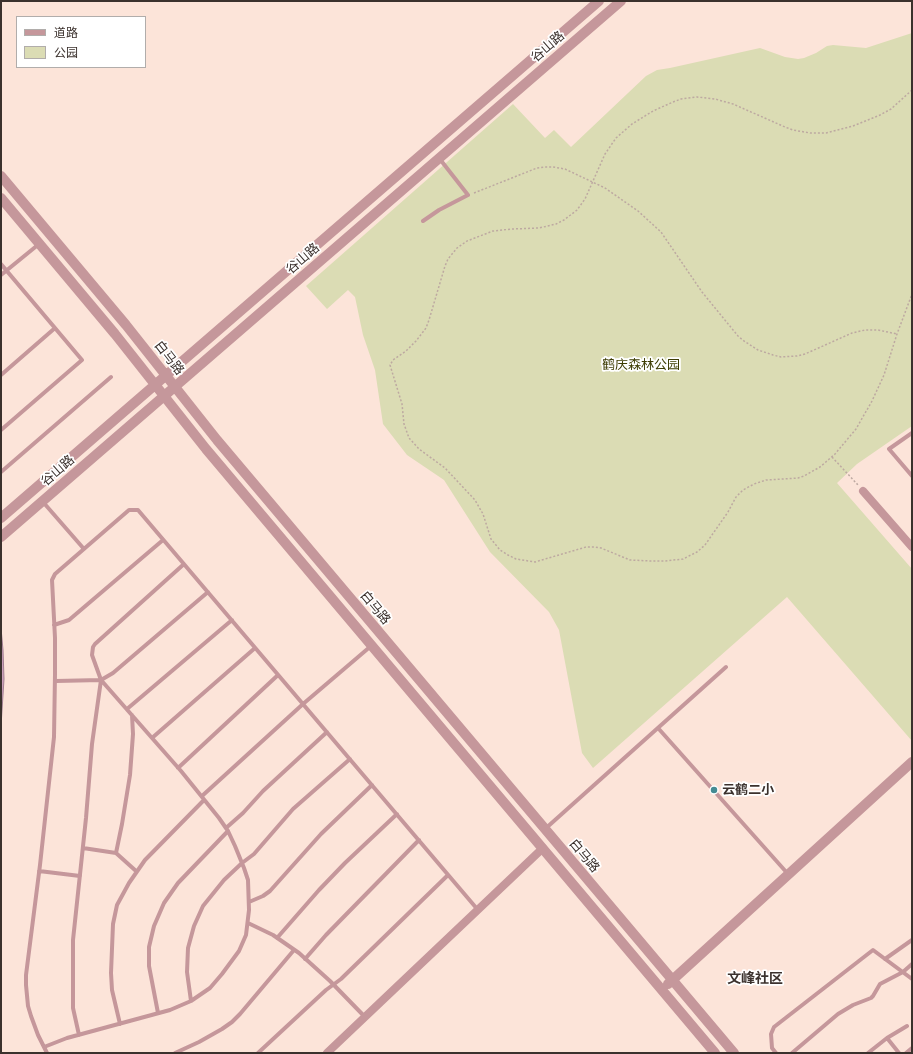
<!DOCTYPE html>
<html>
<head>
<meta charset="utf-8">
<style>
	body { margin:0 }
	#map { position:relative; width:913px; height:1054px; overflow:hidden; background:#fce4d9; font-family:"Open Sans","Noto Sans SC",sans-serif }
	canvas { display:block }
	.frame { position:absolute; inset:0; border:2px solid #3b312d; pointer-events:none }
	.legend { position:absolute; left:16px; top:16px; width:130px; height:52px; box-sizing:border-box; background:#fff; border:1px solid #b1adab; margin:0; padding:5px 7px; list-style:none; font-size:12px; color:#3b312d }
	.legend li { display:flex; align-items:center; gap:8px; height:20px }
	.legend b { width:20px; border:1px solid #b1adab }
</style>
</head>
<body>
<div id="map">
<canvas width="913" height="1054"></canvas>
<div class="frame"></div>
<ul class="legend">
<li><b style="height:5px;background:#c5979b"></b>道路</li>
<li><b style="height:11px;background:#dbdcb4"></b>公园</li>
</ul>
</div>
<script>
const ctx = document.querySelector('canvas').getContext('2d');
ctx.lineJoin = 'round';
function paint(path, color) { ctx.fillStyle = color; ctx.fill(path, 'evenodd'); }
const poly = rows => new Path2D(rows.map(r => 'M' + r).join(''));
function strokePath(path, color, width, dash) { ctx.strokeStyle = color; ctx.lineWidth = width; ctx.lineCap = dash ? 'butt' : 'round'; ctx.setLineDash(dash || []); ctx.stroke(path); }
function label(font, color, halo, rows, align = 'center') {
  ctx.font = font + ' "Open Sans","Noto Sans SC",sans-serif'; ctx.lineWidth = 3.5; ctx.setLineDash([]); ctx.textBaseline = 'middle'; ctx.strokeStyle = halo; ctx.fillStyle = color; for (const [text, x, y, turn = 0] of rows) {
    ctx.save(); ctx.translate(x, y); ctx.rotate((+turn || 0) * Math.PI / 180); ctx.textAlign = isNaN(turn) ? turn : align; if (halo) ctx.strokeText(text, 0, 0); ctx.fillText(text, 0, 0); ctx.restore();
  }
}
const green = poly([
	[912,33,912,426,857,464,837,483,912,569,912,741,787,597,593,768,582,753,559,630,549,612,490,552,444,480,407,455,383,424,375,370,363,335,355,297,348,290,327,309,306,286,513,104,545,138,554,130,571,147,646,76,657,70,670,68,760,48,785,57,798,59,804,58,816,53,827,46,833,45,866,48]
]);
const water = poly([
	[1,628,3,650,4,679,1,726,1,628]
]);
const path = poly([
	[912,90,891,109,880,115,853,126,826,133,810,133,793,130,785,127,733,104,715,99,697,97,681,99,673,102,653,111,632,124,616,138,605,154,585,199,577,210,564,220,556,224,539,228,512,229,493,231,467,241,457,248,448,259,445,266,429,320,426,328,416,341,406,351,393,360,390,365,402,404,404,424,409,438,419,449,445,468,475,500,483,514,491,539,500,550,508,555,516,559,535,562,586,547,595,547,601,548,630,560,651,561,665,561,683,559,697,552,705,545,728,512,736,497,743,490,754,484,766,480,798,478,804,476,820,467,835,454,856,429,872,401,884,375,897,334,912,294],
	[474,193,537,168,545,167,553,167,565,169,605,188,638,211,661,232,702,292,738,336,744,341,758,350,773,355,781,357,797,356,805,354,852,333,865,330,878,330,897,334],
	[832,457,858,485]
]);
const service = poly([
	[423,221,439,210,468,195,439,158],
	[1,264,82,360,1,430],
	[1,275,39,244],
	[1,375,55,328],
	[912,433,889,449,912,476],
	[1,472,111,377],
	[43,502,84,549],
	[54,625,69,620,163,540],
	[56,681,101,680,113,673,208,592],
	[127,709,232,620],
	[658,728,788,874],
	[152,738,255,648],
	[178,768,278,675],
	[202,796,303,704,371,646],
	[226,828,243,813,263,791,327,732],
	[545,829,726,667],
	[83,848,116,853,136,871],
	[116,853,122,824,130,775,133,734,132,715],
	[39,871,80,876],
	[249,902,263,896,270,891,321,834,372,785],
	[248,923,273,935,299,953,330,981,365,1017],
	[277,938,319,890,345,863,397,814],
	[305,959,326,935,419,840],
	[885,959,912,940],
	[191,1001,187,972,188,948,194,926,203,906,224,880,242,863,254,854,293,809,350,759],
	[158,1013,149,966,149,947,154,926,164,903,178,883,228,831],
	[120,1024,112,990,111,973,113,924,117,905,129,883,145,860,204,800],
	[79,1035,73,1008,73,940,86,818,92,744,101,680],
	[887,1038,899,1053],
	[44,1047,67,1038,170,1010,191,1001,210,988,222,974,239,951,246,935,249,910,248,880,244,868,235,846,228,831,219,818,181,771,101,680,92,655,93,647,95,644,184,564],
	[47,1053,38,1035,31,1016,28,1006,26,985,26,975,40,865,54,737,55,674,55,638,52,580,55,574,129,510,138,510,478,910],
	[175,1053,199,1042,222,1029,232,1022,240,1014,294,950],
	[258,1053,326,990,341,979,448,875],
	[776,1053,772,1048,771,1034,774,1027,873,950,912,979],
	[792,1053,838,1014,853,1005,871,998,873,996,880,984,903,972,912,964],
	[868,1053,887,1038,907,1026],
	[906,1053,912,1048]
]);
const minor = poly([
	[863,491,912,547],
	[327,1053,543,848]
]);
const tertiary = poly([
	[1,176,126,325,217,440,734,1053],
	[1,198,115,334,206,449,715,1053],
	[1,518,599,1],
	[1,537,621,1],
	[668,984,912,762]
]);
const markers = [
	[714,790,4,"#448b93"]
];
const streetNames = [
	["谷山路",548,47,-41],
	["谷山路",303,259,-41],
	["白马路",169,358,52],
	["谷山路",58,471,-41],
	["白马路",375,608,50],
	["白马路",584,856,50]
];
const parkNames = [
	["鹤庆森林公园",641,365]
];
const poiNames = [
	["云鹤二小",722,790]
];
const neighbourhoodNames = [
	["文峰社区",755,979]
];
paint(green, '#dbdcb4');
paint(water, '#cca1bc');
strokePath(water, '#a07f91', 1);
strokePath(path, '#bda9a1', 1.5, [2, 2]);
strokePath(service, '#c5979b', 4);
strokePath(minor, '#c5979b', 8);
strokePath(tertiary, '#c5979b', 10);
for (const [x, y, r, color] of markers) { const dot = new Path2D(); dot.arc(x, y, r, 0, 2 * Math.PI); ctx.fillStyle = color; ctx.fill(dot); strokePath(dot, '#fff', 1.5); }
label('13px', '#3b312d', '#fff', streetNames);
label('13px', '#3d3c02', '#fff', parkNames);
label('bold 13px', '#3b312d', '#fff', poiNames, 'left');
label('bold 14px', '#3b312d', '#fff', neighbourhoodNames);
</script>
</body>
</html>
